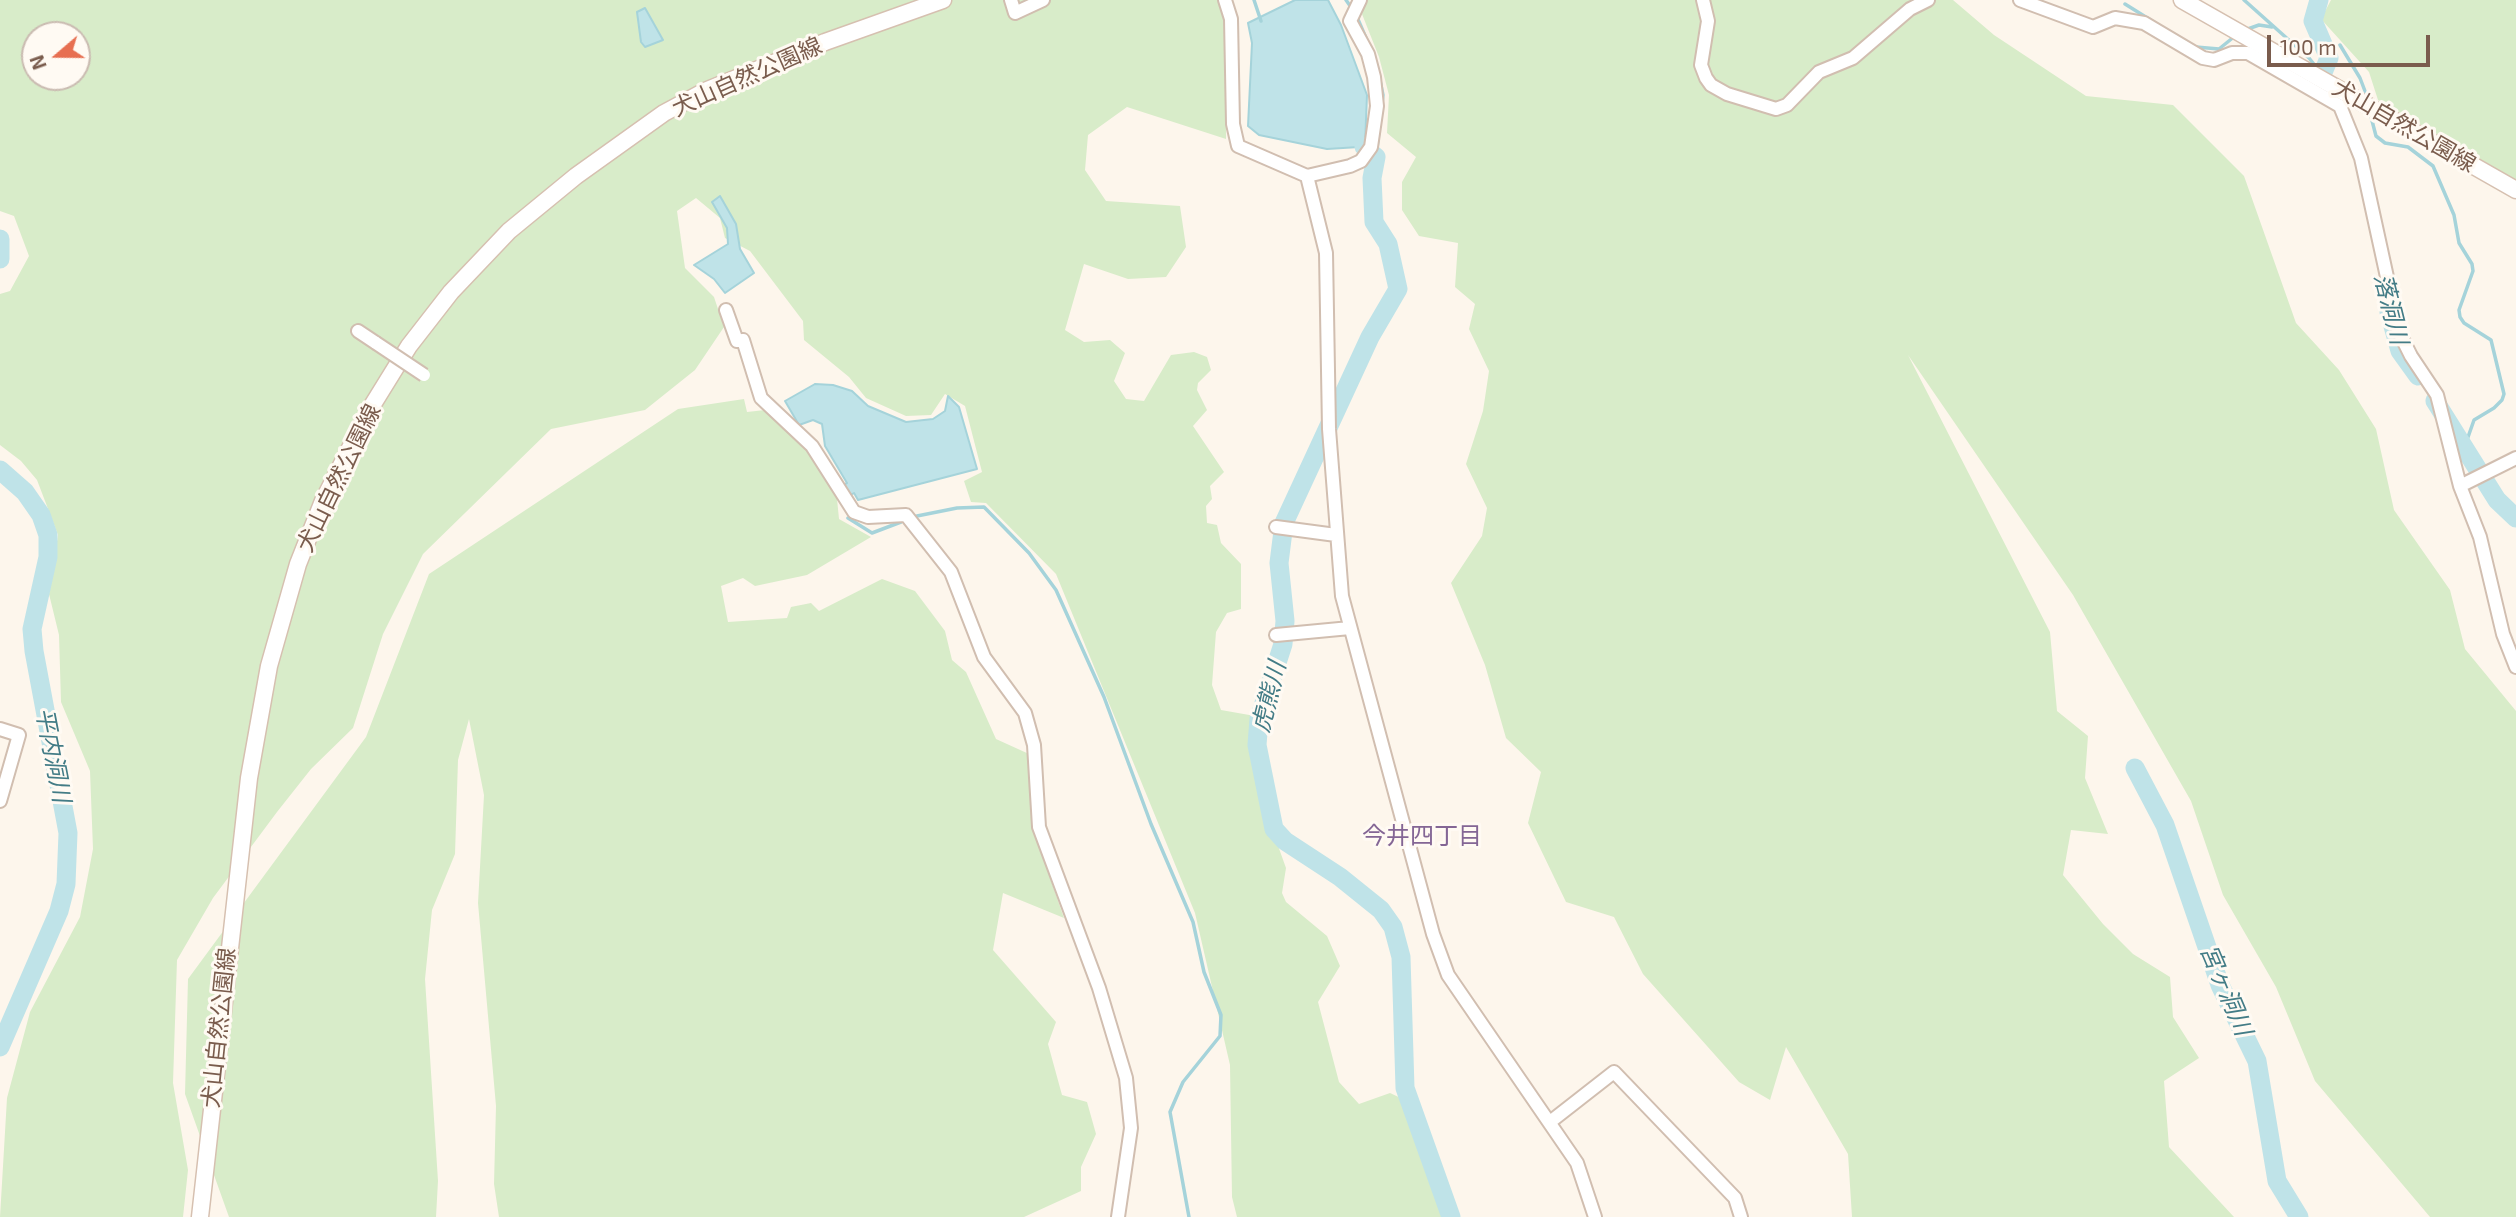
<!DOCTYPE html>
<html>
<head>
<meta charset="utf-8">
<style>
	body { margin:0 }
	#map { position:relative; width:2516px; height:1217px; overflow:hidden; background:#fdf6ec; font-family:"Exo 2",sans-serif }
	canvas { display:block }
	.north { position:absolute; left:21px; top:21px; width:70px; height:70px; box-sizing:border-box; background:#fffaf3; border:2px solid #cabbb1; border-radius:50%; rotate:250deg; font-size:19px; font-weight:700; line-height:28px; text-align:center; color:#7a5c4d }
	.north::after { content:''; display:block; margin:auto; width:24px; height:32px; background:#e76f51; clip-path:polygon(50% 0,100% 100%,50% 72%,0 100%) }
	.scale { position:absolute; left:2267px; top:35px; width:163px; height:32px; box-sizing:border-box; border:4px solid #7a5c4d; border-top:0; padding-left:9px; font-size:21px; line-height:24px; white-space:nowrap; color:#7a5c4d; -webkit-text-stroke:5px #fffaf3; paint-order:stroke }
</style>
</head>
<body>
<div id="map">
<canvas width="2516" height="1217"></canvas>
<div class="north">N</div>
<div class="scale">100 m</div>
</div>
<script>
const ctx = document.querySelector('canvas').getContext('2d');
ctx.lineJoin = 'round';
function paint(path, color) { ctx.fillStyle = color; ctx.fill(path, 'evenodd'); }
const poly = rows => new Path2D(rows.map(r => 'M' + r).join(''));
function strokePath(path, color, width, dash) { ctx.strokeStyle = color; ctx.lineWidth = width; ctx.lineCap = dash ? 'butt' : 'round'; ctx.setLineDash(dash || []); ctx.stroke(path); }
function label(font, color, halo, rows, align = 'center') {
  ctx.font = font + ' "Exo 2","Noto Sans JP",sans-serif'; ctx.lineWidth = 6; ctx.setLineDash([]); ctx.textBaseline = 'middle'; ctx.strokeStyle = halo; ctx.fillStyle = color; for (const [text, x, y, turn = 0] of rows) {
    ctx.save(); ctx.translate(x, y); ctx.rotate((+turn || 0) * Math.PI / 180); ctx.textAlign = isNaN(turn) ? turn : align; if (halo) ctx.strokeText(text, 0, 0); ctx.fillText(text, 0, 0); ctx.restore();
  }
}
const green = poly([
	[0,0,1221,0,1226,20,1226,139,1127,107,1088,135,1085,170,1106,201,1180,206,1186,247,1166,277,1128,279,1084,264,1065,330,1084,342,1110,340,1125,353,1114,381,1126,399,1144,401,1171,355,1194,352,1207,357,1211,370,1198,383,1197,390,1207,410,1193,426,1224,472,1210,486,1212,499,1206,506,1207,523,1217,525,1221,543,1241,564,1241,609,1227,613,1216,632,1212,685,1221,710,1255,716,1253,740,1267,815,1286,868,1282,893,1286,902,1327,936,1340,966,1318,1002,1339,1082,1359,1104,1390,1093,1405,1100,1448,1217,1237,1217,1232,1197,1230,1065,1195,913,1056,574,986,503,971,502,964,481,982,472,965,406,945,394,931,415,906,416,866,398,849,377,804,340,803,321,750,251,725,238,720,218,696,198,677,211,685,268,714,297,724,327,695,370,645,410,551,429,423,554,383,634,353,728,311,769,277,812,213,898,177,960,173,1083,188,1170,183,1217,0,1217,7,1098,30,1012,80,917,93,849,90,771,61,702,59,635,49,594,58,535,37,480,21,461,0,445,0,294,10,291,29,256,14,216,0,211],
	[35,35,77,35,77,77,35,77],
	[1366,0,1953,0,1994,35,2086,96,2173,105,2244,176,2296,323,2339,370,2376,429,2394,510,2450,590,2465,649,2516,711,2516,1217,2430,1217,2315,1081,2276,987,2223,895,2191,801,2073,595,1908,355,2050,632,2057,711,2088,736,2085,778,2108,834,2071,830,2063,875,2103,924,2133,954,2170,977,2173,1017,2199,1058,2164,1081,2169,1147,2234,1217,1852,1217,1848,1154,1786,1047,1770,1100,1739,1082,1643,974,1614,917,1566,902,1528,823,1541,772,1506,738,1485,665,1451,583,1482,536,1487,508,1466,464,1483,411,1489,371,1469,329,1475,304,1455,287,1458,243,1419,236,1402,210,1402,182,1416,157,1387,133,1389,95,1379,57,1362,14],
	[2331,0,2516,0,2516,180,2378,100,2369,72,2321,19],
	[744,399,747,412,765,410,808,448,836,489,839,519,871,537,807,575,755,586,743,578,721,586,728,622,787,618,791,607,811,603,819,611,882,579,915,591,945,631,952,660,966,672,996,739,1029,754,1033,829,1064,918,1003,893,993,950,1056,1022,1048,1044,1062,1095,1087,1102,1096,1134,1081,1167,1081,1191,1024,1217,499,1217,494,1184,496,1106,478,903,484,795,469,719,458,760,455,854,432,910,425,979,438,1181,436,1217,229,1217,185,1094,188,979,366,737,429,574,678,409]
]);
const water = poly([
	[1295,0,1328,0,1341,25,1367,95,1365,145,1362,150,1359,147,1327,149,1259,135,1248,126,1252,43,1248,23,1295,0],
	[645,8,663,40,645,47,641,42,637,12,645,8],
	[720,196,736,224,740,249,754,273,725,293,714,279,694,265,728,244,727,228,712,202,720,196],
	[815,384,833,385,852,391,868,406,906,422,933,419,945,411,948,396,959,407,977,469,858,500,854,493,847,497,841,486,847,483,825,446,822,424,813,420,799,425,785,401,815,384]
]);
const stream = poly([
	[1254,0,1261,21],
	[1346,0,1353,10],
	[2244,0,2309,58,2321,73],
	[2125,4,2165,29],
	[1357,17,1369,45],
	[2245,30,2259,25,2272,27],
	[2340,45,2360,78,2368,99],
	[2196,47,2219,49,2235,36],
	[2370,113,2376,136,2385,143,2408,147,2433,166,2454,215,2459,243,2472,264,2473,271,2459,310,2460,317,2464,323,2491,340,2504,394,2502,400,2494,408,2474,420,2467,440,2474,462],
	[1376,157,1383,95,1377,65],
	[917,516,957,508,984,507,1029,553,1056,590,1104,697,1151,824,1193,922,1204,972,1221,1015,1220,1036,1183,1082,1170,1112,1189,1217],
	[848,518,872,533,901,522]
]);
const river = poly([
	[2319,0,2313,21,2329,58,2322,75,2327,89],
	[1364,147,1376,157,1372,178,1374,222,1388,244,1398,289,1370,337,1284,523,1279,563,1285,621,1283,644,1259,719,1257,745,1274,829,1285,841,1340,877,1381,910,1393,927,1401,957,1405,1088,1451,1217],
	[0,239,0,259],
	[2389,312,2400,351,2418,376],
	[2435,401,2497,500,2516,518],
	[0,470,25,492,41,515,48,535,48,557,32,629,34,651,68,833,66,884,59,911,0,1047],
	[2135,768,2165,825,2220,985,2257,1061,2277,1181,2299,1217]
]);
const minor = poly([
	[1011,0,1015,13,1043,0],
	[1225,0,1231,19,1233,124,1238,146,1307,176,1350,166,1361,161,1371,147,1377,106,1374,77,1368,54,1350,21,1360,0],
	[1703,0,1708,21,1701,65,1706,78,1711,85,1727,94,1776,109,1787,105,1819,72,1853,58,1910,9,1928,0],
	[2020,0,2093,27,2115,18,2144,23,2203,58,2214,60,2232,53,2248,53,2340,106,2361,158,2399,332,2411,356,2437,395,2460,486,2480,537,2503,634,2516,667],
	[1307,176,1326,253,1329,429,1342,596,1433,934,1448,975,1577,1163,1595,1217],
	[726,310,737,341,743,340,761,398,812,446,854,512,868,517,906,515,951,572,984,657,1025,713,1034,745,1039,827,1099,988,1126,1078,1131,1128,1118,1217],
	[358,331,376,343],
	[2460,486,2516,458],
	[1276,527,1336,535],
	[1276,635,1350,628],
	[0,729,19,735,0,801],
	[1550,1122,1614,1072,1735,1198,1741,1217]
]);
const secondary = poly([
	[2182,0,2516,190],
	[200,1217,249,778,269,666,298,564,323,501,370,409,409,346,451,292,509,231,576,176,664,113,705,91,825,42,943,0]
]);
const minorBridge = poly([
	[376,343,424,375]
]);
const streetNames = [
	["犬山自然公園線",747,77,-24],
	["犬山自然公園線",2404,126,30],
	["犬山自然公園線",339,478,-64],
	["犬山自然公園線",219,1028,-84]
];
const waterNames = [
	["落洞川",2391,309,76],
	["虎熊川",1269,697,-76],
	["平内洞川",53,755,79],
	["宮ヶ洞川",2226,990,67]
];
const neighbourhoodNames = [
	["今井四丁目",1422,836]
];
paint(green, '#d8ecc9');
paint(water, '#bfe3e8');
strokePath(water, '#a5d3da', 2);
strokePath(stream, '#a5d3da', 3.5);
strokePath(river, '#bfe3e8', 19);
strokePath(minor, '#d1beb0', 16);
strokePath(secondary, '#d6c0b0', 19);
strokePath(minor, '#fff', 12);
strokePath(secondary, '#fff', 16);
strokePath(minorBridge, '#d1beb0', 16, []);
strokePath(minorBridge, '#fff', 12);
label('23px', '#7a5c4d', '#fffaf3', streetNames);
label('italic 24px', '#437c86', '#fffaf3', waterNames);
label('24px', '#846695', '#fffaf3', neighbourhoodNames);
</script>
</body>
</html>
